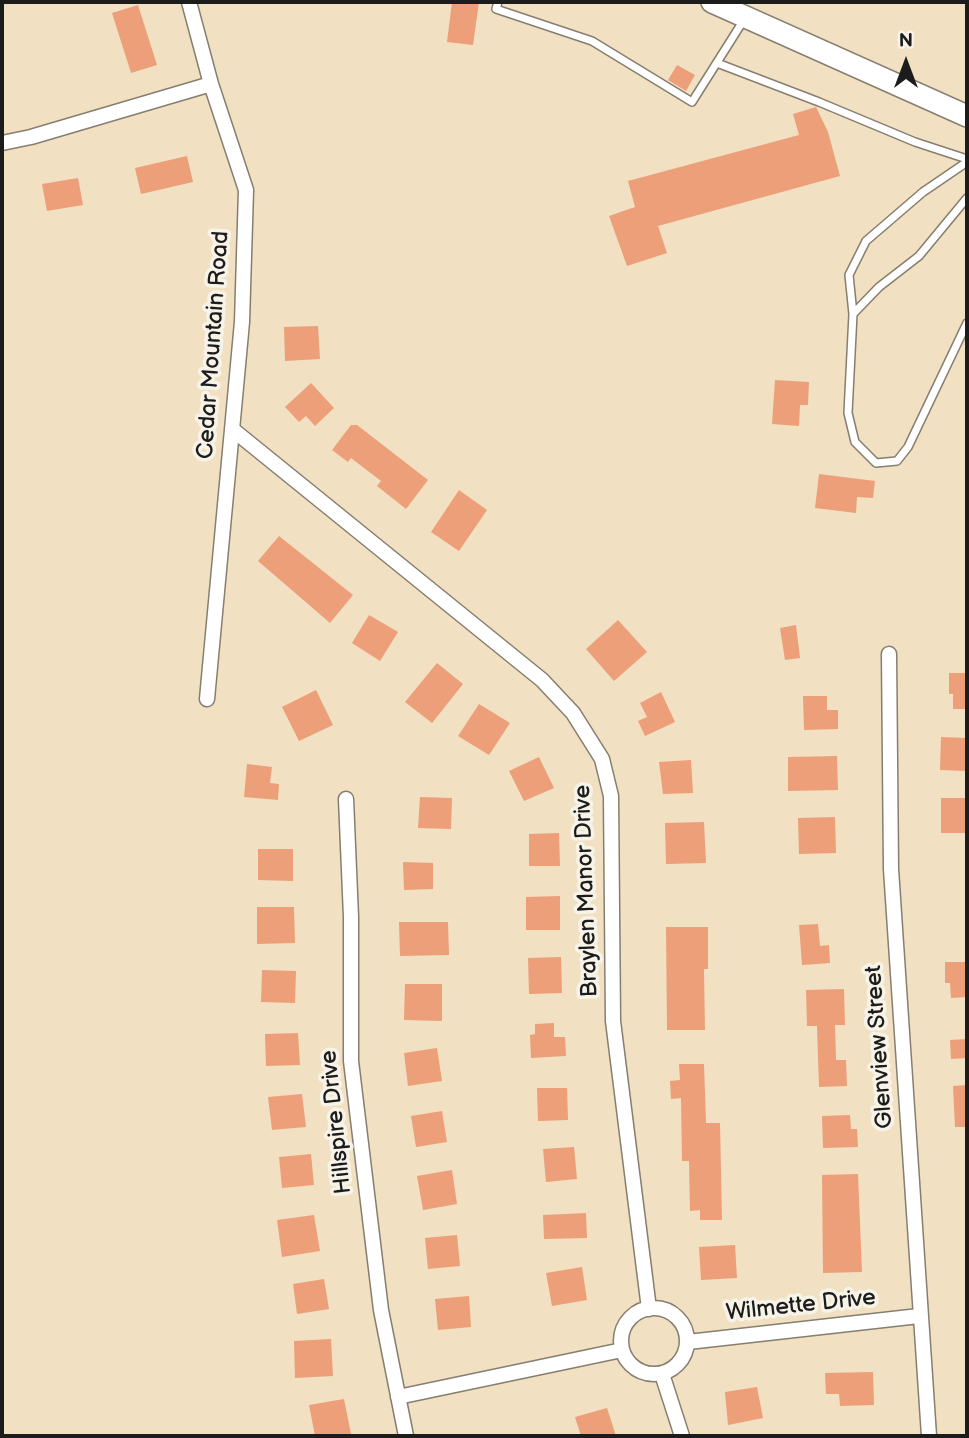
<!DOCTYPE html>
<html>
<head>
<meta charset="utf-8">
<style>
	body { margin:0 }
	#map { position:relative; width:969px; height:1438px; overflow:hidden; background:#f1e0c2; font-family:"Balsamiq Sans",sans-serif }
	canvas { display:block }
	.frame { position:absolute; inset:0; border:4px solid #1c1c1c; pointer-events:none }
	.north { position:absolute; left:871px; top:28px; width:70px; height:70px; -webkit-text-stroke:5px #f7f3e8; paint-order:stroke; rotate:0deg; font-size:19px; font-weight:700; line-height:28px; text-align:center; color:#1c1c1c }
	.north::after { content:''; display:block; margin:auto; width:24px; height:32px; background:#1c1c1c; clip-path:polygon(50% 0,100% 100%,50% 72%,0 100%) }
</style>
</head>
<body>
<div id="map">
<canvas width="969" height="1438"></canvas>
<div class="frame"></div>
<div class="north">N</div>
</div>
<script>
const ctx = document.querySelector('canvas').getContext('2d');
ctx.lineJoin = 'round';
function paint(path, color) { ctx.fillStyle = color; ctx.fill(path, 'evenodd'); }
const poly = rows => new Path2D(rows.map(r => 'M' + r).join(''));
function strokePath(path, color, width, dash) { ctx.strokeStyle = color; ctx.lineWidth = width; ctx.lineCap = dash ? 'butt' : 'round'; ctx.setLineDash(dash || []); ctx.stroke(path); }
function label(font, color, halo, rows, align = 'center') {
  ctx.font = font + ' "Balsamiq Sans",sans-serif'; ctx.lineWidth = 7; ctx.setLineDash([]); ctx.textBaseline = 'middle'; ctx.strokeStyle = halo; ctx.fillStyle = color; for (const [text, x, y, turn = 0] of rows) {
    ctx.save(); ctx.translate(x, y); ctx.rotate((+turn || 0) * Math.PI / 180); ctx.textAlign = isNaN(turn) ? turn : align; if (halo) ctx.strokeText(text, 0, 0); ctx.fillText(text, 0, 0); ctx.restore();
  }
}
const building = poly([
	[452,2,479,2,473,45,447,42],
	[138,5,157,65,131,73,112,13],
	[677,65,695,75,686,91,668,80],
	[816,107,828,132,840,176,658,226,667,253,627,266,609,216,635,207,628,181,799,135,793,114],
	[187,156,193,182,141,194,135,168],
	[78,178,83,205,47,211,42,184],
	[318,326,320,359,285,361,284,327],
	[775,380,809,382,808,405,800,405,799,426,772,424],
	[311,383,334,408,315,426,306,416,299,422,285,407],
	[351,425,357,425,428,480,406,509,377,486,381,481,351,458,348,462,332,450],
	[819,474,875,481,873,498,857,497,856,513,815,508],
	[459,490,487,510,459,551,431,532],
	[279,536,353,595,330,623,258,561],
	[369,615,398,632,380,661,352,643],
	[618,620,647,652,614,681,586,649],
	[796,625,800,658,785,660,780,628],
	[437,663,463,684,432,723,405,702],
	[949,673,967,673,967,709,953,709,953,694,949,694],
	[316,690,333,725,299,741,282,707],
	[661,692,675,722,645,736,638,721,647,717,640,703],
	[803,696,827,696,827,710,838,710,838,729,804,730],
	[479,704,510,723,489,755,458,736],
	[941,737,967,738,967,771,940,770],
	[837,756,838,790,788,791,788,757],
	[539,757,554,788,524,801,509,771],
	[691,760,693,793,663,794,659,762],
	[247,764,272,767,270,783,279,784,278,800,244,797],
	[420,797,452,798,451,829,418,828],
	[941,798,967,798,967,833,941,833],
	[835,817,836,853,799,854,798,818],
	[704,822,706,863,666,864,665,823],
	[559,833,560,866,529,866,529,834],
	[258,849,293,849,293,881,258,880],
	[403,862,433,863,433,889,404,890],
	[560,896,560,930,526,930,526,897],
	[257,907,294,907,295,943,257,944],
	[399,922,448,922,449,955,400,956],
	[818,924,820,946,829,945,830,963,802,965,799,925],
	[666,927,708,927,708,969,704,969,705,1030,667,1030],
	[561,957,562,993,529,994,528,958],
	[945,962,967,962,967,997,951,998,950,983,945,983],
	[262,970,296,971,295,1003,261,1002],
	[405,984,442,984,442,1021,404,1020],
	[844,989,845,1025,835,1025,836,1060,846,1060,847,1086,819,1087,817,1026,807,1026,806,990],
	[554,1023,554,1037,565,1037,566,1056,531,1058,530,1035,535,1034,535,1024],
	[298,1033,300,1065,266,1066,265,1034],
	[967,1039,967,1058,951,1059,950,1040],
	[437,1048,442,1081,408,1086,404,1053],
	[679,1064,704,1064,706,1123,720,1123,722,1220,700,1220,700,1210,690,1211,689,1161,682,1161,681,1098,671,1099,670,1081,680,1080],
	[967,1085,967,1127,955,1127,953,1086],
	[537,1088,567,1088,568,1120,538,1121],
	[302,1094,306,1127,272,1130,268,1097],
	[442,1111,447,1142,416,1147,411,1116],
	[850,1115,851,1129,857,1129,858,1147,823,1148,822,1116],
	[574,1147,577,1179,546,1182,543,1149],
	[311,1154,314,1185,282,1188,279,1157],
	[452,1170,457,1204,423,1210,417,1176],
	[858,1174,862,1272,823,1273,822,1175],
	[586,1213,587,1238,544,1239,543,1215],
	[314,1215,320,1251,282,1257,277,1220],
	[457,1235,460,1266,428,1269,425,1238],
	[735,1245,737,1278,701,1280,699,1247],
	[582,1267,587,1300,552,1306,546,1273],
	[324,1279,329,1309,297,1314,293,1284],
	[469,1296,471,1327,438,1330,435,1299],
	[331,1339,333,1376,295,1378,294,1341],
	[873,1372,874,1405,840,1406,839,1394,826,1394,825,1373],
	[757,1387,763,1418,728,1425,725,1392],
	[344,1399,351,1434,315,1436,309,1405],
	[607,1408,616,1436,581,1436,575,1417]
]);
const lane = poly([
	[498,2,496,9,592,41,692,102,745,18],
	[717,63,819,102,915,142,967,159],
	[967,198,919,256,879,287,853,314,848,413,855,442,876,463,897,461,908,447,967,323],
	[853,314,849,275,866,241,923,192,967,162]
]);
const street = poly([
	[189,2,211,84,246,190,242,322,207,699],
	[2,143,31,137,211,84],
	[232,429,542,680,573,713,602,759,611,796,613,1021,649,1309],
	[889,654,891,869,929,1436],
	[346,799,351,917,351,1061,381,1310,406,1436],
	'621 1341a33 33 0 1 1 66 0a33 33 0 1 1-66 0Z',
	[688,1342,919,1316],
	[662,1374,682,1436],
	[398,1397,622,1350]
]);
const secondary = poly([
	[712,2,967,116]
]);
const streetNames = [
	["Cedar Mountain Road",214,345,-86],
	["Braylen Manor Drive",587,891,-92],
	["Glenview Street",880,1047,-94],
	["Hillspire Drive",337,1122,-96],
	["Wilmette Drive",801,1306,-6]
];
paint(building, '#ec9f79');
strokePath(lane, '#867e6f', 10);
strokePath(street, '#867e6f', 17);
strokePath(secondary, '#867e6f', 24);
strokePath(lane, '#fff', 7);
strokePath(street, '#fff', 14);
strokePath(secondary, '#fff', 21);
label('23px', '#1c1c1c', '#f7f3e8', streetNames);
</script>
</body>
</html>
